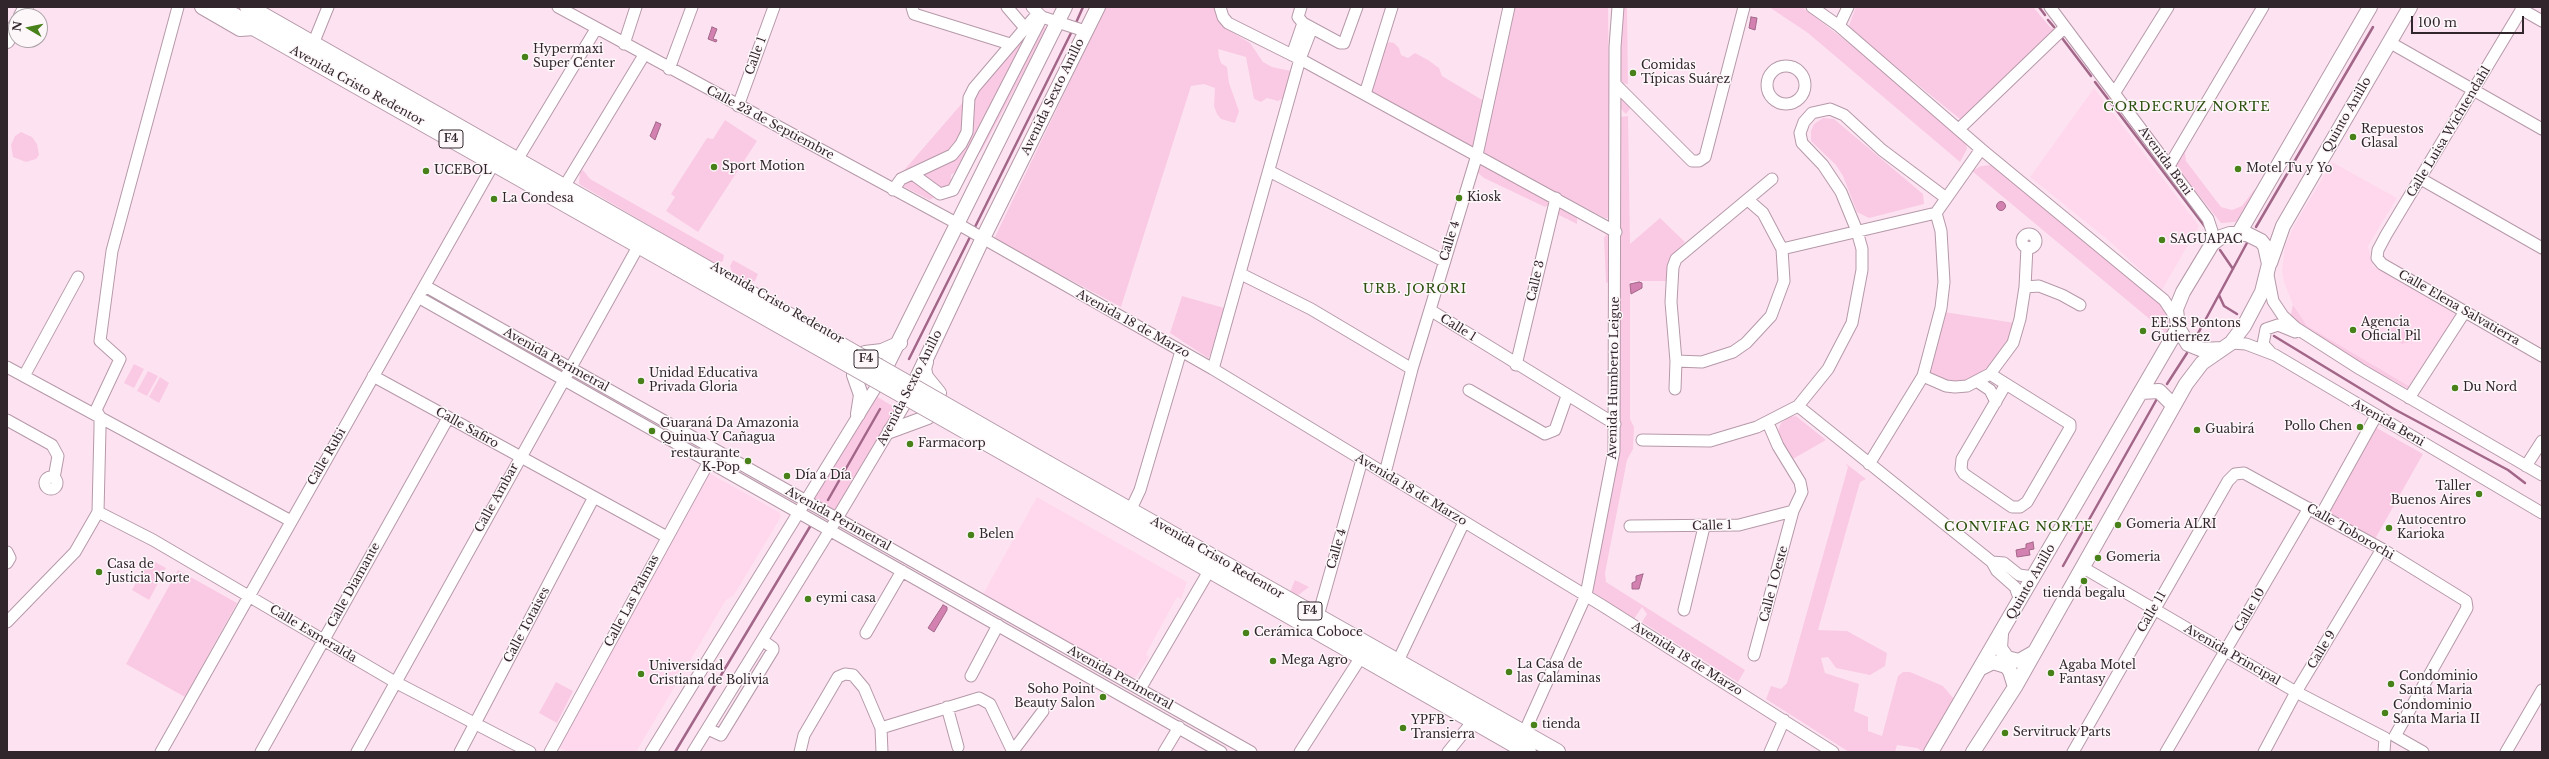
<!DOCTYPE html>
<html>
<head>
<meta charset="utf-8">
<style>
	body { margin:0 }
	#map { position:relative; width:2549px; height:759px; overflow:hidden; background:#fde3f1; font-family:"Libre Baskerville",serif }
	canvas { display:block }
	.frame { position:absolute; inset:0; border:8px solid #31262c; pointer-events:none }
	.north { position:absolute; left:8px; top:8px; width:40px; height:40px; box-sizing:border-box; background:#fdf7fa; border:1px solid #aba3a8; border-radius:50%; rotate:279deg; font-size:11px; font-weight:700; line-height:16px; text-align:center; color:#31262c }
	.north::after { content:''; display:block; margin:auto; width:14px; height:18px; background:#48801a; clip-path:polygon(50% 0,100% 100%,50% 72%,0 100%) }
	.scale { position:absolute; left:2411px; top:16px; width:113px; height:18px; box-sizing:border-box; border:2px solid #31262c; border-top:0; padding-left:5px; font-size:12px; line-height:14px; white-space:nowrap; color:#31262c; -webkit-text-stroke:3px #fdf7fa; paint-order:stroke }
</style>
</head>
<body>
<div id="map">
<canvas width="2549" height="759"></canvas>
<div class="frame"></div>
<div class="north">N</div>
<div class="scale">100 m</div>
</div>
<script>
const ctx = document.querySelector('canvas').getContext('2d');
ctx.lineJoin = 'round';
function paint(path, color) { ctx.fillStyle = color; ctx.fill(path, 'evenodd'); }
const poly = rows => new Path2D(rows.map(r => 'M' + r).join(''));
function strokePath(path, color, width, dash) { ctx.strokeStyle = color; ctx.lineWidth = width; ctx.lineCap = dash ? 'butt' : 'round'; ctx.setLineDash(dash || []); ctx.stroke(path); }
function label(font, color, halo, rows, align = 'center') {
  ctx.font = font + ' "Libre Baskerville",serif'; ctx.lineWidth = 3; ctx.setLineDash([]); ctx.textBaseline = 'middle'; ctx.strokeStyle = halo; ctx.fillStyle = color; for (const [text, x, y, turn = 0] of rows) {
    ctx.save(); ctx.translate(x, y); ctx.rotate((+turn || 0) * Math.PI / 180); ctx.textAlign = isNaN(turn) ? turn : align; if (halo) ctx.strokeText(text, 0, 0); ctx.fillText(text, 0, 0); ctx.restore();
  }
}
const built = poly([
	[2094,88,2199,226,2162,290,2108,240,2030,177],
	[2332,162,2397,198,2368,246,2373,266,2458,316,2411,387,2307,326,2293,305,2284,282,2282,270,2285,246,2295,224],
	[709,473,779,512,781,517,734,595,726,600,636,752,568,752,559,748],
	[1037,497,1187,582,1181,599,1177,597,1146,654,1149,657,1136,677,1130,677,983,594]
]);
const green = poly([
	[1106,7,1219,7,1222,18,1232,32,1250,43,1263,62,1272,67,1291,71,1287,92,1282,99,1278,101,1267,98,1261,102,1254,99,1246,57,1218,49,1219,57,1221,63,1227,67,1229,83,1239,111,1235,123,1221,119,1217,114,1214,106,1215,88,1204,84,1191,86,1121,307,994,239],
	[1512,7,1608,7,1610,170,1620,117,1628,116,1630,244,1660,218,1685,242,1674,254,1668,281,1630,281,1630,419,1634,427,1633,449,1627,460,1605,573,1606,582,1745,670,1738,682,1642,622,1647,614,1642,607,1634,619,1591,591,1617,464,1620,407,1620,194,1609,218,1605,218,1482,153],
	[1621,7,1627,7,1628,84,1618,83],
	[1769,7,1802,7,1867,57,1965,140,1967,149,1960,162,1808,33],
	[1856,7,2033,7,2050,27,2055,30,2051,36,1975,105,1969,117,1960,119,1848,28],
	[1041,23,1047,29,982,150,975,158,951,175,951,185,930,200,897,183,900,175,1015,42],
	[1389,42,1394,43,1399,48,1401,55,1408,58,1415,53,1428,60,1439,68,1442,76,1484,101,1475,149,1370,91,1384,47],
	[1623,98,1632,106,1626,114,1620,108,1620,100],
	[1823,118,1834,119,1923,194,1924,204,1869,218,1857,212,1843,176,1836,165,1811,141,1811,131,1814,124],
	[725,120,757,141,698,232,666,211,675,197,671,194,707,138,713,139],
	[2195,131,2185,153,2186,161,2221,207,2232,210,2242,206,2254,190,2256,191,2242,217,2235,222,2221,223,2178,169,2176,164],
	[21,132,32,137,37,144,39,155,36,159,26,162,13,157,11,145,15,136],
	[1482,164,1550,199,1548,205,1545,207,1484,178,1477,172],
	[1992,165,2160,304,2168,318,2169,335,2164,340,2164,331,1972,171,1981,166],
	[583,170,590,179,724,255,723,261,715,264,579,184,580,172],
	[1560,205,1577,213,1577,224,1555,213],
	[1608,232,1612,237,1612,281,1606,283,1604,238],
	[733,260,758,274,755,281,746,282,732,272,730,266],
	[1182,296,1224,308,1210,355,1208,358,1170,333],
	[2293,305,2307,326,2414,389,2412,391,2362,364,2290,318],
	[1944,312,2015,323,2003,351,1990,365,1969,382,1955,384,1933,376,1930,371],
	[2396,323,2405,324,2410,328,2414,332,2412,341,2402,344,2394,338,2390,328,2391,324],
	[134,364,144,369,134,388,124,383],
	[148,371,158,376,147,396,137,391],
	[160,377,169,383,159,403,149,397],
	[876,396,899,410,835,513,813,499],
	[1796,416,1826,440,1791,460,1778,431,1781,423,1789,417],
	[2375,427,2423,454,2375,539,2327,512],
	[1845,463,1866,479,1860,482,1818,630,1847,631,1887,653,1885,666,1870,675,1836,668,1828,657,1821,658,1825,673,1859,684,1854,711,1868,717,1868,731,1882,736,1898,676,1903,672,1910,672,1943,686,1954,699,1924,752,1917,748,1897,745,1895,752,1849,752,1766,699,1771,686,1781,689,1787,683,1848,467],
	[149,559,166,568,149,600,132,590],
	[178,570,237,603,185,697,126,664],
	[1295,580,1309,587,1297,596,1290,592],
	[556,682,573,691,557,723,539,713]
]);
const water = poly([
	[1751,17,1757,18,1755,30,1749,28,1751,17],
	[712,27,717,29,713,39,717,40,716,42,708,39,712,27],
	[656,122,661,124,655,140,650,136,656,122],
	'1996.5 206a4.5 4.5 0 1 1 9 0a4.5 4.5 0 1 1-9 0Z',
	[1639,282,1642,283,1642,288,1631,294,1630,284,1639,282],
	[2033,542,2034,549,2029,550,2030,555,2017,557,2016,550,2026,548,2026,544,2033,542],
	[1643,574,1639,589,1632,589,1632,583,1636,581,1636,576,1643,574],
	[943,605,947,607,947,610,934,632,928,628,943,605]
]);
const stream = poly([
	[2039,7,2045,15],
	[2048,20,2054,27],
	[1075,25,1083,7],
	[2062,38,2091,76],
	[2095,82,2206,228],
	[2256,227,2373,27],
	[974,229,1072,31],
	[2220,250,2233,269],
	[2219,295,2224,306,2237,314],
	[2274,336,2394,409,2508,470,2525,483],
	[2195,339,2248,241],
	[909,359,971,235],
	[2167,384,2187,353],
	[828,500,880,409],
	[2063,566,2158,397],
	[675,752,811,525]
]);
const minor = poly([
	[558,7,958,224,1213,369,1603,606,1833,752],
	[912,7,914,14,1010,44],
	[1007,7,1025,28],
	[1032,7,1042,17,1085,31],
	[1220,7,1223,17,1228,23,1300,59,1312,28],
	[1812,7,1839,26,1981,149,2164,300,2176,318],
	[2050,7,2208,219,2212,231,2212,244],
	[2523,7,2386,235,2378,250,2377,258,2382,264,2542,356],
	[2521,9,2542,21],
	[1303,23,1340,43,1344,43,1357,7],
	[1839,26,1848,7],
	[2389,42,2542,129],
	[313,44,328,7],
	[624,44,636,7],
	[1292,55,1303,23,1298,17,1301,7],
	'1767 85a19 19 0 1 1 38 0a19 19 0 1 1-38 0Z',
	[669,69,692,7],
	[1615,84,1692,161,1699,161,1705,157,1744,7],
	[2115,92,2168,7],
	[1365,94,1392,7],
	[738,106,774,7],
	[1959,129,2065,27],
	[517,160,596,29],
	[2169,166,2263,7],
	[1269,171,1444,261],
	[914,175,940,194,953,190,1042,17],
	[2421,179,2542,248],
	[564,187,644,55],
	[893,190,901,179,952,155,961,144,967,132,969,98,974,88,1038,13],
	'2022 241a7 7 0 1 1 14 0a7 7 0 1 1-14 0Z',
	[1782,249,1936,213,1981,149],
	[1241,274,1311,309,1412,369],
	[2268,275,2273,301,2283,316,2296,328,2360,369,2542,475],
	[425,286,1251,752],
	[2025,287,2039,286,2062,295,2080,305],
	[418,297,1221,752],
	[1430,310,1615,424],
	[2231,343,2246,344,2275,355,2542,513],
	[2271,353,2263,344,2266,329,2278,325,2295,332],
	[1676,361,1702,362,1733,352,1746,343,1771,316,1784,281,1782,249,1763,213,1748,200],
	[1516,365,1556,198],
	[7,367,291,521],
	[1213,369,1300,59,1616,232],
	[1990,374,2070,424,2070,428,2027,502,2020,507,2012,507,1964,474,1961,469,1962,459,2006,384],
	[24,376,78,277],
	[373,376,667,537],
	[1923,376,1946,386,1955,387,1967,386,1990,374,2013,343,2020,319,2025,287,2027,247],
	[1978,382,1990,390,1996,402],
	[1675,389,1676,361,1671,302,1673,267,1676,259,1772,179],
	[1469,390,1545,434,1555,430,1567,396],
	[2409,398,2464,313],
	[1798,406,1992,562,1997,571,2015,587,2020,600],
	[7,420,52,445,58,456,54,478],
	[1642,440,1710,441,1757,427,1798,406,1828,369,1852,323,1862,270,1862,249,1857,231,1841,192,1823,165,1802,143,1800,133,1804,122,1812,113,1830,109,1844,115,1882,150,1946,198],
	[1869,464,1923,376,1941,308,1944,282,1941,231,1936,213],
	[2526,466,2542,441],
	[1385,473,1412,369,1477,155,1509,7],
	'45 483a6 6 0 1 1 12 0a6 6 0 1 1-12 0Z',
	[1131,509,1140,490,1181,351],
	[98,512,153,540,395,682,530,752],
	[2321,515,2376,416],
	[1630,526,1739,525,1793,511],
	[7,552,10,558,7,563],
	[1992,562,2004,563,2019,575,2033,577],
	[2082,567,2296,692,2385,738],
	[1684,610,1704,527],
	[1318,616,1362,460],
	[7,622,75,552,98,512,100,428,100,417,96,410,120,359,100,341,112,251,178,7],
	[866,633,902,571],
	[1754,655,1793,511,1802,492,1800,482,1778,446,1768,423],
	[1398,661,1464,522],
	[971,676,998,625],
	[1140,689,1209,571],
	[947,707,958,747],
	[881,728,979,698,990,704,1013,752],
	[708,729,721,735,773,650,773,648,762,640],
	[1524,733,1586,595,1614,451,1615,47,1618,7],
	[2395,736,2423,752],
	[1013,751,1043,711],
	[161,752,494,163],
	[261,752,448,418],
	[357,752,639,245],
	[460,752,594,497],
	[550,752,712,456],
	[651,752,876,387],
	[693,752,830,530,905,404],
	[800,752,804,735,838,677,845,674,853,675,864,688,881,728,882,752],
	[1164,752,1179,727],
	[1300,752,1361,657],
	[1448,752,1473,721],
	[1770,752,1784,720],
	[2073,752,2228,481,2235,474,2244,473,2382,549,2466,601,2467,608,2395,736],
	[2166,752,2309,508],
	[2264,752,2296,692,2382,549],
	[2384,752,2385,738],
	[2506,752,2542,690]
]);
const major = poly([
	[202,7,240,29,254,28],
	[21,16,26,7],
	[7,41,16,25],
	[2239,233,2370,7],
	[2270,263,2283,226,2410,7],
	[865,353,882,351,900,343],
	[926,362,924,369,926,377,939,393],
	[854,375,861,395,858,414],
	[880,379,1065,7],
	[2141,392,2159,391,2173,405],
	[908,397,982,240,1098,7],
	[890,431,928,417],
	[2001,634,2000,648,2007,658,2019,661,2033,653],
	[1981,668,1993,662,2006,666,2010,671,2015,687],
	[1931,752,2178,328],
	[1973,752,2015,687,2186,384,2202,363,2231,343,2244,326,2262,292,2269,264,2265,246,2261,241,2247,234,2230,234,2221,237,2212,244,2183,292,2176,309,2178,328,2188,344,2203,350,2221,349]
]);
const highway = poly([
	[218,7,677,267],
	[248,7,683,255],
	[1048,464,1557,752],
	[1042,474,1528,752]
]);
const highwayBridge = poly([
	[683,255,1048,464],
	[677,267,1042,474]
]);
const markers = [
	[525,57,4,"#48801a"],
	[1633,73,4,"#48801a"],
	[2353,137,4,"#48801a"],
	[714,167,4,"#48801a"],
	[2238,169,4,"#48801a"],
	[426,171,4,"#48801a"],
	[1459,198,4,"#48801a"],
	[494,199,4,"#48801a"],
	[2162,240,4,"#48801a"],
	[2353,330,4,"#48801a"],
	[2143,331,4,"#48801a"],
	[641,381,4,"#48801a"],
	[2455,388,4,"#48801a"],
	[2360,427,4,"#48801a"],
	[2197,430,4,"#48801a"],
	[652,431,4,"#48801a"],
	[910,444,4,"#48801a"],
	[748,461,4,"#48801a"],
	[787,476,4,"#48801a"],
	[2479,494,4,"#48801a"],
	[2118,525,4,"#48801a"],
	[2389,528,4,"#48801a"],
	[971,535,4,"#48801a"],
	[2098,558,4,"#48801a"],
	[99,572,4,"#48801a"],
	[2084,581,4,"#48801a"],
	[808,599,4,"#48801a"],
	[1246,633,4,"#48801a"],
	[1273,661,4,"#48801a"],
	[1509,672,4,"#48801a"],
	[2051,673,4,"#48801a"],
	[641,674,4,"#48801a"],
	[2391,684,4,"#48801a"],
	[1103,697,4,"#48801a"],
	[2385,713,4,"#48801a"],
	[1534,725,4,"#48801a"],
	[1403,728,4,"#48801a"],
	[2005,733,4,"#48801a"]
];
const shields = [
	[451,139,24],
	[866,359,24],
	[1310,611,24]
];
const shieldNames = [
	["F4",451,139],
	["F4",866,359],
	["F4",1310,611]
];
const poiNames = [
	["Hypermaxi",533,50],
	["Super Center",533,64],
	["Comidas",1641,66],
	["Típicas Suárez",1641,80],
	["Repuestos",2361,130],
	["Glasal",2361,144],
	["Sport Motion",722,167],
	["Motel Tu y Yo",2246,169],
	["UCEBOL",434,171],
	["Kiosk",1467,198],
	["La Condesa",502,199],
	["SAGUAPAC",2170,240],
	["Agencia",2361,323],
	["Oficial Pil",2361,337],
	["EE.SS Pontons",2151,324],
	["Gutierrez",2151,338],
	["Unidad Educativa",649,374],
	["Privada Gloria",649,388],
	["Du Nord",2463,388],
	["Guaraná Da Amazonia",660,424],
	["Quinua Y Cañagua",660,438],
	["Pollo Chen",2352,427,"right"],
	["Guabirá",2205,430],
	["Farmacorp",918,444],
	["restaurante",740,454,"right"],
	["K-Pop",740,468,"right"],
	["Día a Día",795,476],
	["Taller",2471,487,"right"],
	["Buenos Aires",2471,501,"right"],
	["Autocentro",2397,521],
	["Karioka",2397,535],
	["Gomeria ALRI",2126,525],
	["Belen",979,535],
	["Gomeria",2106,558],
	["Casa de",107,565],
	["Justicia Norte",107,579],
	["tienda begalu",2084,594,"center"],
	["eymi casa",816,599],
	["Cerámica Coboce",1254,633],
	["Mega Agro",1281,661],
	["La Casa de",1517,665],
	["las Calaminas",1517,679],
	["Agaba Motel",2059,666],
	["Fantasy",2059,680],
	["Universidad",649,667],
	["Cristiana de Bolivia",649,681],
	["Condominio",2399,677],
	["Santa Maria",2399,691],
	["Soho Point",1095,690,"right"],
	["Beauty Salon",1095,704,"right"],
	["Condominio",2393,706],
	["Santa Maria II",2393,720],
	["YPFB -",1411,721],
	["Transierra",1411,735],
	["tienda",1542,725],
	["Servitruck Parts",2013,733]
];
const streetNames = [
	["Calle 1",756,56,-70],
	["Avenida Cristo Redentor",357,86,29],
	["Avenida Sexto Anillo",1053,97,-64],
	["Quinto Anillo",2347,115,-60],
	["Calle 23 de Septiembre",770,123,28],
	["Calle Luisa Wichtendahl",2449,132,-59],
	["Avenida Beni",2165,161,54],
	["Calle 4",1450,241,-73],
	["Calle 3",1536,281,-77],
	["Avenida Cristo Redentor",777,303,30],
	["Calle Elena Salvatierra",2459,308,30],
	["Avenida 18 de Marzo",1133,324,29],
	["Calle 1",1458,328,32],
	["Avenida Perimetral",556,360,29],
	["Avenida Humberto Leigue",1614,378,-89],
	["Avenida Sexto Anillo",910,388,-63],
	["Avenida Beni",2388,423,30],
	["Calle Safiro",467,428,29],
	["Calle Rubi",327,457,-60],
	["Avenida 18 de Marzo",1411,490,31],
	["Calle Ambar",497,498,-61],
	["Avenida Perimetral",838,519,29],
	["Calle 1",1712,526,-2],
	["Calle Toborochi",2350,532,30],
	["Calle 4",1337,549,-74],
	["Avenida Cristo Redentor",1217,558,30],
	["Quinto Anillo",2031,582,-60],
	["Calle 1 Oeste",1774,584,-75],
	["Calle Diamante",354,585,-61],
	["Calle Las Palmas",632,601,-62],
	["Calle 10",2250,610,-60],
	["Calle 11",2152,612,-60],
	["Calle Totaises",527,625,-62],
	["Calle Esmeralda",313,634,31],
	["Calle 9",2322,650,-59],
	["Avenida Principal",2232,655,30],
	["Avenida 18 de Marzo",1687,659,32],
	["Avenida Perimetral",1120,678,29]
];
const neighbourhoodNames = [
	["CORDECRUZ NORTE",2187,107],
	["URB. JORORI",1415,289],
	["CONVIFAG NORTE",2019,527]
];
paint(built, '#ffd8ed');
paint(green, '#facae4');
paint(water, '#d381b0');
strokePath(water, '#a26688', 1);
strokePath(stream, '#a26688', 2.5);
strokePath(minor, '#b699a9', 13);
strokePath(major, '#b699a9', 16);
strokePath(highway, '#b699a9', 18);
strokePath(minor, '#fff', 11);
strokePath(major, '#fff', 14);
strokePath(highway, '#fff', 16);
strokePath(highwayBridge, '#b699a9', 18, []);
strokePath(highwayBridge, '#fff', 16);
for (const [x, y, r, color] of markers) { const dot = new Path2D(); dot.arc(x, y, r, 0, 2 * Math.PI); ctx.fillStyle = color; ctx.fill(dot); strokePath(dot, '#fdf7fa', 1.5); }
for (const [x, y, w] of shields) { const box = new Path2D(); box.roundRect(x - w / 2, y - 9, w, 18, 3); ctx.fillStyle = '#fdf7fa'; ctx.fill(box); strokePath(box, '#31262c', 1); }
label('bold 11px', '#31262c', null, shieldNames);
label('12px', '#31262c', '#fdf7fa', poiNames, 'left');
label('12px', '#31262c', '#fdf7fa', streetNames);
ctx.letterSpacing = '1px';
label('13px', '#2b4f0f', '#fdf7fa', neighbourhoodNames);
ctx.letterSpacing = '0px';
</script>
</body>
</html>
